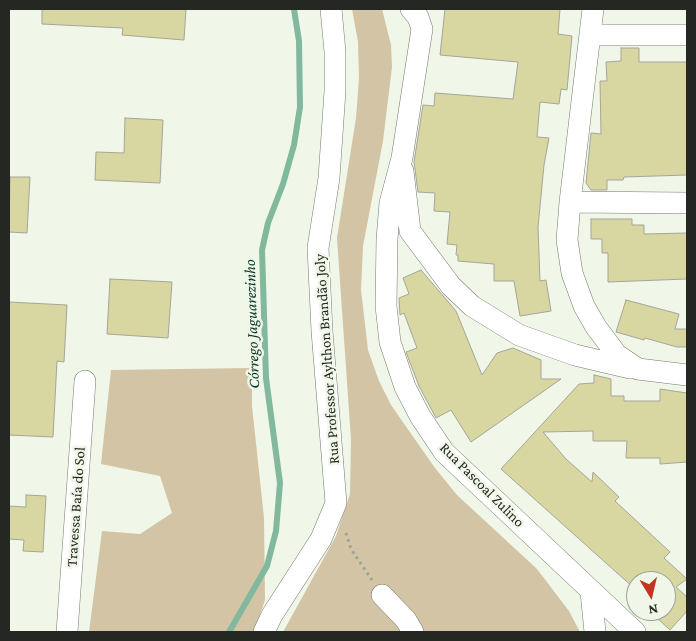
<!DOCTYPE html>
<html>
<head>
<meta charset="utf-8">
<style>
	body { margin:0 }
	#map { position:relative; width:696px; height:641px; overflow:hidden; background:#f0f6e8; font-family:"Crimson Pro",serif }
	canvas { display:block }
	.frame { position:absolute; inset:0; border:10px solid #252822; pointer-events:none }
	.north { position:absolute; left:626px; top:571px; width:50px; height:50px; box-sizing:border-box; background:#f0f6e8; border:1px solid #9fa499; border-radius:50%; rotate:171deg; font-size:14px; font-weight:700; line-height:20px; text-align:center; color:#252822 }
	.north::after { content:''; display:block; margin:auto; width:18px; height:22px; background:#c13621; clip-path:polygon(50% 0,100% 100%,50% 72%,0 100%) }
</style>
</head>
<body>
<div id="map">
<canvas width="696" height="641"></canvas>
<div class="frame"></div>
<div class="north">N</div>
</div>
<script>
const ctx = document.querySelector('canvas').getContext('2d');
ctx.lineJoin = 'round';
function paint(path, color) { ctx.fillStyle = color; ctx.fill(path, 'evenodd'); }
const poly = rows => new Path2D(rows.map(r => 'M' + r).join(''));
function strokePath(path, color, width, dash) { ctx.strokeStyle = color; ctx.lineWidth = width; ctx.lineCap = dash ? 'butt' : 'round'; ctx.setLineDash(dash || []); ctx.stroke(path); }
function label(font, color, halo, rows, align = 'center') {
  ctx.font = font + ' "Crimson Pro",serif'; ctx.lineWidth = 5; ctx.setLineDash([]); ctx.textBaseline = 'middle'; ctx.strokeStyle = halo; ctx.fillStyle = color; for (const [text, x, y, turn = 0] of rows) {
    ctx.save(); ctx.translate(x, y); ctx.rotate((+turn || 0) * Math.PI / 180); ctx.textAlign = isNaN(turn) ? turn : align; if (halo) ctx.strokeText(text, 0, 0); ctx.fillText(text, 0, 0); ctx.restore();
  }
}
const green = poly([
	[352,9,382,9,391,45,392,67,383,141,363,246,361,290,368,350,379,381,391,405,435,468,457,495,537,569,569,611,580,632,283,632,336,536,350,494,351,440,337,238,356,118,359,78,358,42],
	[252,368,252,406,264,518,265,600,254,632,89,632,102,531,140,534,172,513,160,476,101,464,111,370]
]);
const stream = poly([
	[229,632,267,566,276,531,280,483,266,378,262,250,268,223,283,184,294,145,300,107,299,41,294,9]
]);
const building = poly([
	[42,9,186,9,184,40,122,35,123,28,42,24,42,9],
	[445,9,560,9,558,34,572,36,567,90,561,89,559,104,540,102,537,137,549,138,544,165,538,227,540,281,546,280,551,311,520,316,514,281,494,281,494,264,458,261,458,255,456,255,457,245,447,244,450,212,434,211,435,193,418,192,414,162,423,105,434,106,435,93,513,99,518,62,440,55,445,9],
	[621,48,639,48,639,62,687,62,687,175,624,177,623,180,607,180,607,190,591,190,586,183,591,133,601,134,600,81,607,81,606,62,621,61,621,48],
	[125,118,163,120,160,183,95,180,96,152,124,153,125,118],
	[10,177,30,177,27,233,9,232,10,177],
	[591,219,632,219,632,225,644,225,644,234,687,233,687,279,608,282,608,253,602,253,602,239,591,239,591,219],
	[421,270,456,311,482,375,497,353,513,348,541,360,541,379,561,379,471,442,451,410,436,418,419,386,406,352,417,348,404,313,400,315,399,298,409,294,403,278,421,270],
	[110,279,172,282,168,338,107,334,110,279],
	[626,300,679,314,675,329,687,329,687,347,677,347,645,338,644,340,616,332,626,300],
	[9,302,67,305,64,362,57,361,53,437,9,435,9,302],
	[594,375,611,379,611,396,624,396,624,401,660,401,660,389,687,393,687,462,660,464,660,458,626,458,627,441,593,441,593,431,543,432,566,459,592,482,593,472,619,497,615,501,670,552,664,558,687,579,676,587,687,597,687,611,670,630,656,617,661,611,666,611,666,581,636,581,635,589,501,469,579,384,594,383,594,375],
	[26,495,46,496,43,552,23,551,24,540,9,539,9,506,26,507,26,495]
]);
const path = poly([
	[346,533,351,549,372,580]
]);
const minor = poly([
	[411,9,418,17,422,29,402,158,390,203,387,239,386,306,390,342,405,387,420,416,444,452,635,632],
	[593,9,570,202,567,240,572,273,584,306,596,327,617,355,638,369,687,375],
	[590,35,687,35],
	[403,171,410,231,451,286,472,306,519,335,575,355,630,368],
	[570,202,687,203],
	[591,592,595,632],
	[382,595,406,620,413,632],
	[67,632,85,381],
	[264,632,272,615,321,539,336,503,322,331,318,248,329,178,335,91,335,52,331,9]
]);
const streetNames = [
	["Rua Professor Aylthon Brandão Joly",327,359,-94],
	["Rua Pascoal Zulino",482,485,45],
	["Travessa Baía do Sol",76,507,-86]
];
const waterNames = [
	["Córrego Jaguarezinho",252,324,-92]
];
paint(green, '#d2c4a4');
strokePath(stream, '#81b89e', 6);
paint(building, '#d8d7a2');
strokePath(building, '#a5a597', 1);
strokePath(minor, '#747a6d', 22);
strokePath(path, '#9da297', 3, [2.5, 4]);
strokePath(minor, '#fff', 21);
label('15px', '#252822', '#f0f6e8', streetNames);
label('italic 16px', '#063726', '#f0f6e8', waterNames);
</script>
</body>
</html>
